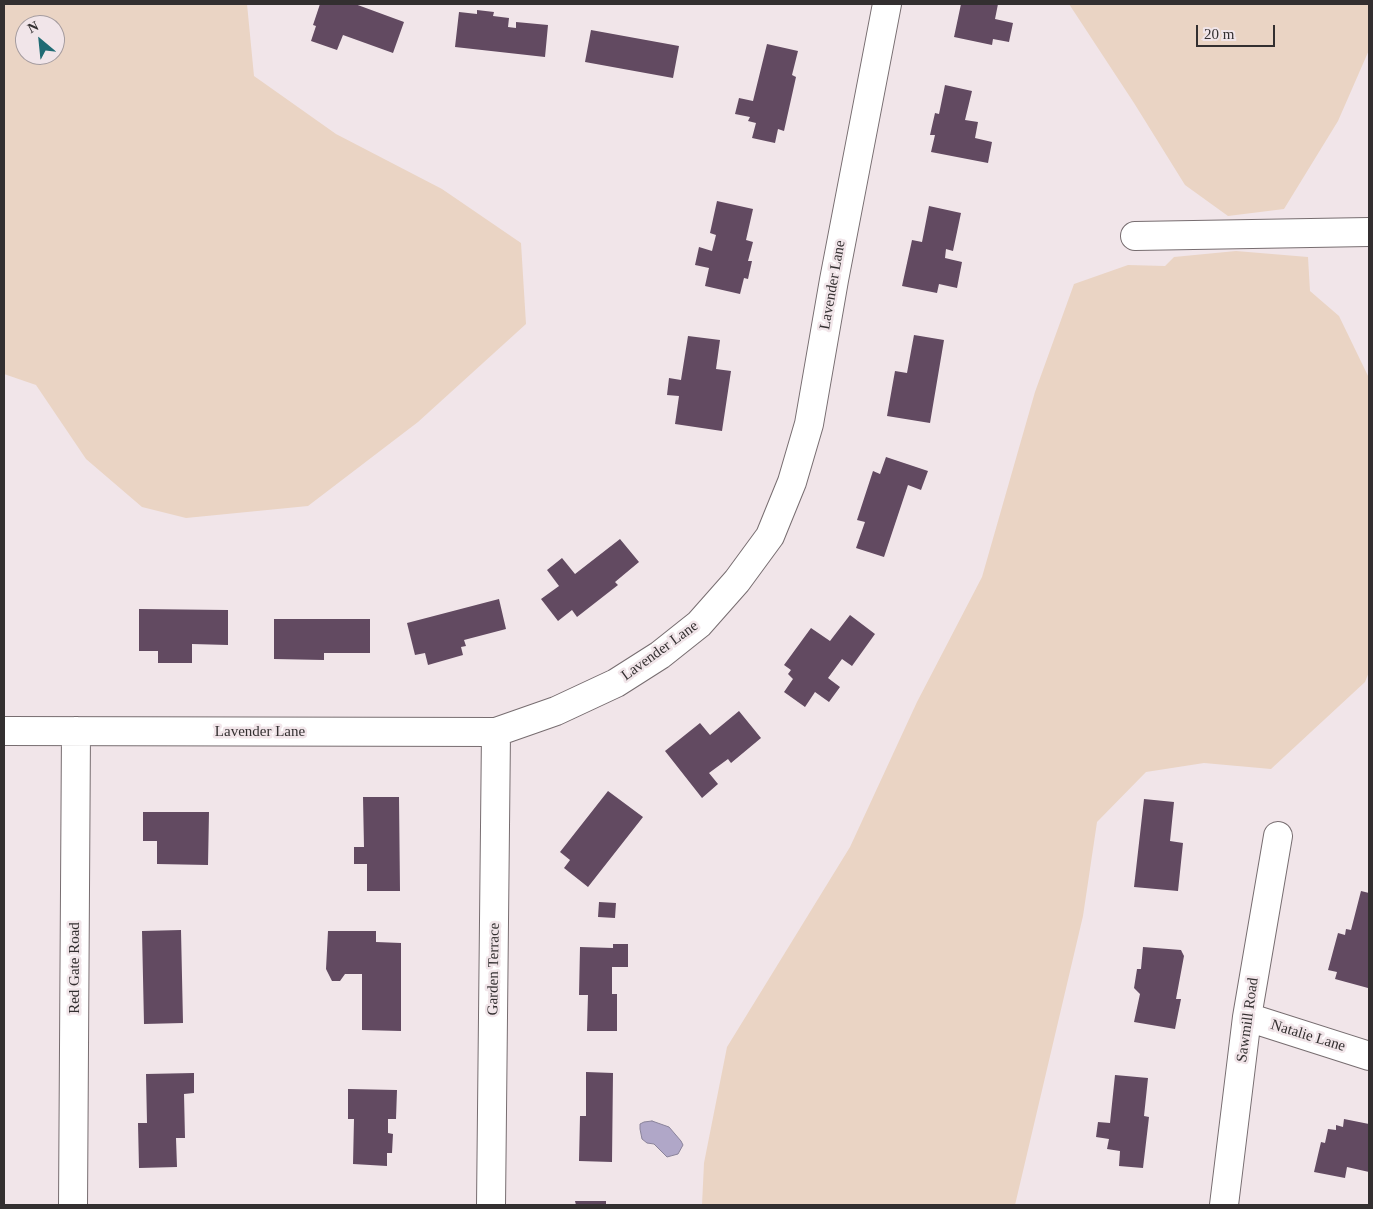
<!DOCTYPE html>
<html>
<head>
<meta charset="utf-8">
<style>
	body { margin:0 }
	#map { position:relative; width:1373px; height:1209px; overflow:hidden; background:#f1e5e9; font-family:"Times New Roman",serif }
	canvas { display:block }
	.frame { position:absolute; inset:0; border:5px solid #332f30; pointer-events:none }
	.north { position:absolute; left:15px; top:15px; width:50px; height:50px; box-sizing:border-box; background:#f1e5e9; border:1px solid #a59c9f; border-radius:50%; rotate:332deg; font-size:14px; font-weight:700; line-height:20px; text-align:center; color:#332f30 }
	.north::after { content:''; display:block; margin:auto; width:18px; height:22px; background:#206b74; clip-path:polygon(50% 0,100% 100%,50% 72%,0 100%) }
	.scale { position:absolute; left:1196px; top:25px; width:79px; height:22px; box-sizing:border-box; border:2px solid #332f30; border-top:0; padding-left:6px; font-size:15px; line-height:18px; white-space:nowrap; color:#332f30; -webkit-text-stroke:4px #f1e5e9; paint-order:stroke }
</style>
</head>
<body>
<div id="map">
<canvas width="1373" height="1209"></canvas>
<div class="frame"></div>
<div class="north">N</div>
<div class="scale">20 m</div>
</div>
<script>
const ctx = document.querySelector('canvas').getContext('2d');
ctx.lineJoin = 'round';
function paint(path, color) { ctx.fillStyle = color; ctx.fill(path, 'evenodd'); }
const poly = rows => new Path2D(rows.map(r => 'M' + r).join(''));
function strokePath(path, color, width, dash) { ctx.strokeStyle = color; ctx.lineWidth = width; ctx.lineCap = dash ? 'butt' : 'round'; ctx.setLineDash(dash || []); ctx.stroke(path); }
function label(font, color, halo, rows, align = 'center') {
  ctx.font = font + ' "Times New Roman",serif'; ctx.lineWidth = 5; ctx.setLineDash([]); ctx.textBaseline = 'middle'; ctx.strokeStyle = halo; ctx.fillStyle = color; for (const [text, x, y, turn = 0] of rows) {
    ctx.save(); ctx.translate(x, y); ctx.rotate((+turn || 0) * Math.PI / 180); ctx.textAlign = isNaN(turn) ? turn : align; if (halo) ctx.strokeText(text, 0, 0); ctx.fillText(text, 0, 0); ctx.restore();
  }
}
const green = poly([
	[4,4,247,4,254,76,336,134,442,189,521,243,526,324,418,422,308,506,186,518,142,507,86,459,36,385,4,374],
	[25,25,55,25,55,55,25,55],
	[1069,4,1369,4,1369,50,1338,121,1284,209,1228,216,1185,185,1134,103],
	[1236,251,1308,257,1310,291,1339,316,1369,378,1369,672,1365,682,1271,769,1204,763,1146,772,1097,822,1083,916,1015,1205,702,1205,704,1163,727,1047,850,847,917,702,982,577,1035,392,1074,284,1128,265,1165,266,1174,257]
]);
const water = poly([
	[652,1121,669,1127,681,1141,683,1145,678,1154,667,1157,654,1144,647,1143,642,1139,640,1129,640,1124,644,1122,652,1121]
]);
const building = poly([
	[320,4,355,4,404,22,393,53,343,35,337,50,311,41,316,26,313,25],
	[961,4,998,4,995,19,1013,23,1009,42,993,39,992,45,954,37],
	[477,10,494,12,493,16,509,18,508,27,516,28,516,22,548,25,545,57,455,47,459,12,477,14],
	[591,30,679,46,673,78,585,62],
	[767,44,798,51,792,75,796,77,784,131,778,129,775,143,752,138,756,123,748,121,750,117,735,114,739,98,753,101],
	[945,85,972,91,965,120,978,122,975,138,992,142,988,163,931,152,935,135,930,135,935,113,939,114],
	[717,201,753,209,746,240,753,242,748,261,752,261,748,279,744,278,740,294,705,286,709,268,695,265,699,247,712,251,716,235,710,233],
	[929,206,961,213,953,251,946,249,945,258,962,262,957,288,939,284,937,293,902,286,912,240,922,242],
	[914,335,944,340,930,423,887,416,895,371,907,373],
	[688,336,720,340,716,369,731,371,722,431,675,424,679,396,667,395,669,378,681,380],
	[886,457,928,471,921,490,908,485,884,557,856,548,865,522,857,520,873,471,880,474],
	[620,539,639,562,615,582,618,585,577,617,572,610,558,621,541,599,559,586,547,570,562,558,575,574],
	[499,599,506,629,464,640,466,646,461,647,463,655,428,665,425,653,415,655,407,623],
	[139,609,228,610,228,645,192,644,192,663,158,663,158,651,139,651],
	[850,615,875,634,852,666,842,659,828,678,840,687,829,702,815,692,805,707,784,692,793,679,788,674,791,670,784,665,811,628,830,641],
	[274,619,370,619,370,653,324,653,324,660,274,659],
	[739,711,761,738,731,763,728,759,709,773,718,784,702,798,665,751,700,723,710,735],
	[608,791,643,817,588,887,564,868,570,860,560,852],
	[363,797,399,797,400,891,367,891,367,864,354,864,354,847,364,847],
	[1144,799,1174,802,1170,841,1183,843,1178,891,1134,887],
	[143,812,209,812,208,865,157,864,157,841,143,841],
	[1361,891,1369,893,1368,988,1335,979,1337,972,1328,970,1338,933,1345,935,1346,929,1351,930],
	[599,902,616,903,615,918,598,917],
	[181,930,183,1023,144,1024,142,931],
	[328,931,376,931,376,942,401,943,401,1031,362,1030,362,974,345,974,340,981,332,981,326,969],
	[613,944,628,944,628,967,612,967,612,994,617,994,617,1031,587,1031,588,995,579,995,580,947,613,948],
	[1143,947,1181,950,1184,956,1176,999,1181,999,1175,1029,1134,1022,1140,994,1134,988,1137,969,1141,969],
	[586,1072,613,1073,612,1162,579,1161,580,1116,586,1116],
	[194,1073,194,1093,184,1094,185,1138,176,1138,177,1167,139,1168,138,1123,147,1123,146,1074],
	[1115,1075,1148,1078,1144,1116,1149,1117,1143,1168,1119,1166,1120,1151,1107,1149,1109,1139,1096,1137,1098,1122,1110,1123],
	[348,1089,397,1090,396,1119,388,1119,388,1133,393,1134,392,1153,387,1153,387,1166,353,1164,354,1119,348,1119],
	[1344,1119,1369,1124,1369,1172,1347,1167,1345,1178,1314,1172,1321,1142,1325,1143,1328,1129,1336,1130,1336,1125,1343,1127],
	[575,1201,606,1201,606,1205,576,1205]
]);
const minor = poly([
	[1135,236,1369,232],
	[4,731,496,732,556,711,616,683,660,655,699,624,737,581,770,536,792,482,809,424,834,280,887,4],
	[1247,1017,1369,1056],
	[73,1205,76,731],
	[491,1205,496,732],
	[1224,1205,1247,1017,1278,836]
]);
const streetNames = [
	["Lavender Lane",833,285,-80],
	["Lavender Lane",660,651,-36],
	["Lavender Lane",260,732],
	["Red Gate Road",75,968,-90],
	["Garden Terrace",494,969,-89],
	["Sawmill Road",1248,1020,-82],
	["Natalie Lane",1308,1036,17]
];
paint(green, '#ead4c4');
paint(water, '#b0a7c8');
strokePath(water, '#8a839a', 1);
paint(building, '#624a61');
strokePath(minor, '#776d70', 30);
strokePath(minor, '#fff', 28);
label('15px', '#332f30', '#f1e5e9', streetNames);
</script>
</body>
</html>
